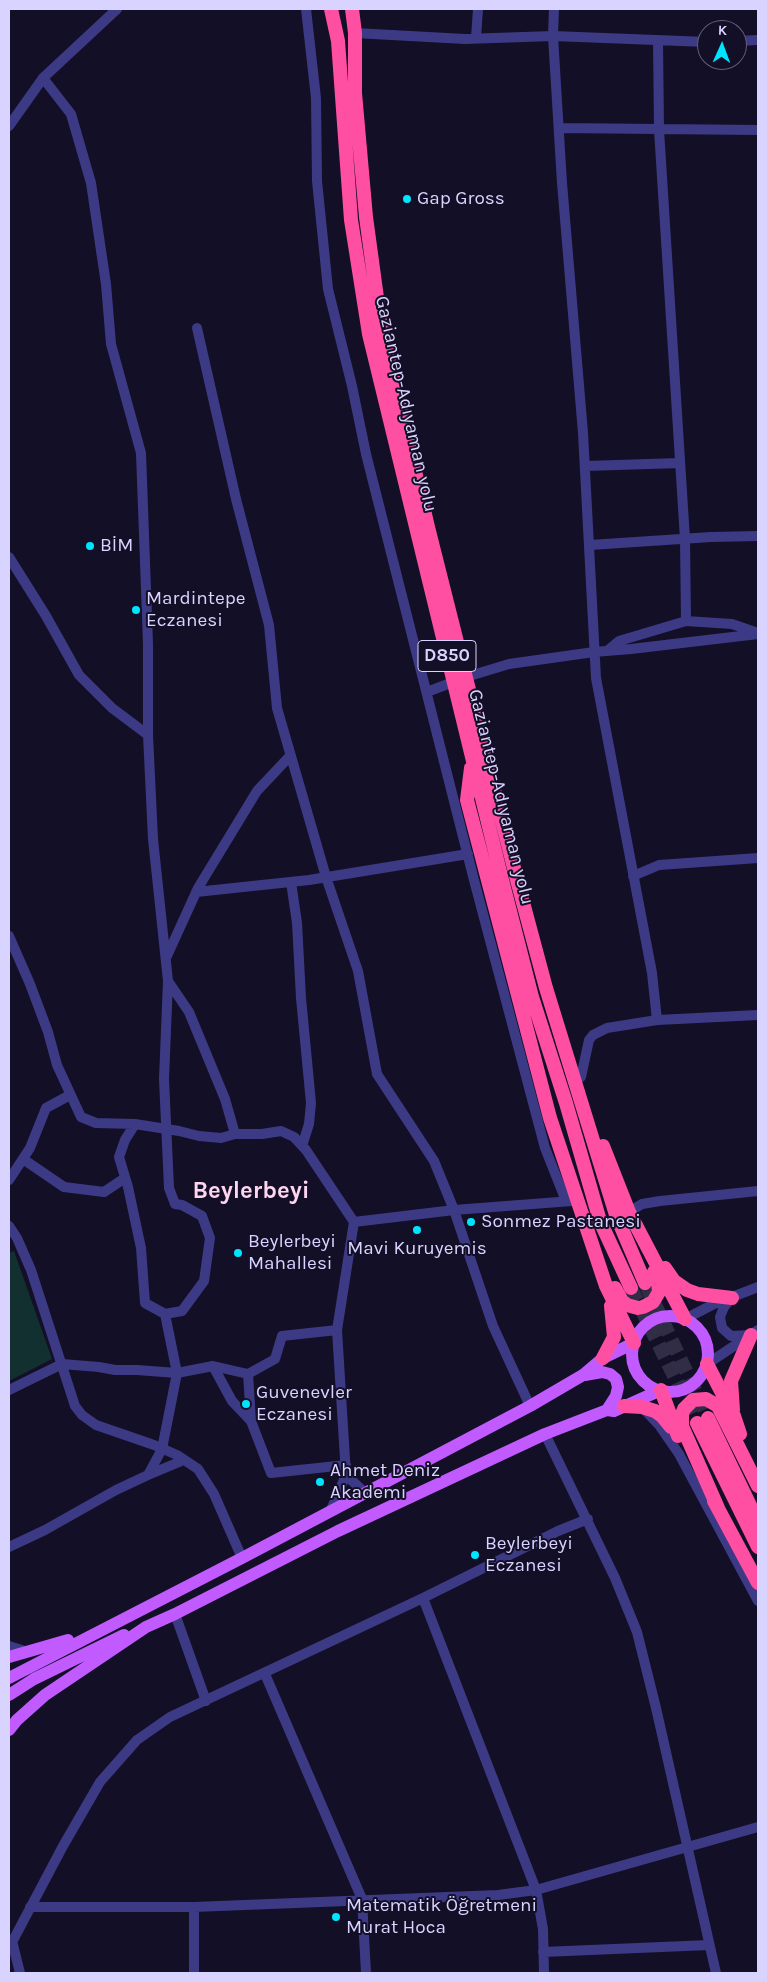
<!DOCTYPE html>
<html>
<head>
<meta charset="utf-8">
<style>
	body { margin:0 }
	#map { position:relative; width:767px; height:1982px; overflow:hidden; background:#130f26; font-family:Karla,sans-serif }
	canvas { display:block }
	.frame { position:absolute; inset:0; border:10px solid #d9d4ff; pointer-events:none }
	.north { position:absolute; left:697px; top:20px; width:50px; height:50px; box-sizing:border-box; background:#130f26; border:1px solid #625e7d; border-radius:50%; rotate:2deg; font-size:14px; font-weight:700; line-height:20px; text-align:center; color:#d9d4ff }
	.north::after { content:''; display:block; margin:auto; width:18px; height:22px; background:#00e5ff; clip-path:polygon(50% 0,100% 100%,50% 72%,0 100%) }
</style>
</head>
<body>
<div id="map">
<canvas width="767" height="1982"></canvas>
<div class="frame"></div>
<div class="north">K</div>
</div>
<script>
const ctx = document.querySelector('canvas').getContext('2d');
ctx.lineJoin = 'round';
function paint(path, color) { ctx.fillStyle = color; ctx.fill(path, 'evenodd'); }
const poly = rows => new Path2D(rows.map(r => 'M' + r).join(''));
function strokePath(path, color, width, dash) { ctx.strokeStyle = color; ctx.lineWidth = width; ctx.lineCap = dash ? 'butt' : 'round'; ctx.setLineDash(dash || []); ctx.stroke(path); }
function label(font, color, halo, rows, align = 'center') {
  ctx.font = font + ' Karla,sans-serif'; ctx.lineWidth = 4; ctx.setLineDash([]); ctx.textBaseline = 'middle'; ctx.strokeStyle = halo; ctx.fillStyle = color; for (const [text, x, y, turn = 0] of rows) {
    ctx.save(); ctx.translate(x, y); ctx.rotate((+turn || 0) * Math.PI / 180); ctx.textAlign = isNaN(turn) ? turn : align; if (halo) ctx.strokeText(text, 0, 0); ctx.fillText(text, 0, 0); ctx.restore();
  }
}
const green = poly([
	[14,1251,52,1359,9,1381,9,1253]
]);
const highwayTunnel = poly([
	[645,1283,708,1418],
	[631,1288,697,1423]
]);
const minor = poly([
	[306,9,316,98,317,181,328,289,352,386,366,454,474,880,545,1148,566,1201],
	[554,9,553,36,562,183,583,433,596,678,652,973,657,1020],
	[355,33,465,39,553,36,707,42],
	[476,38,478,9],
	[658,41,659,130,685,539,686,621],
	[737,41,758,40],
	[43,78,71,114,91,183,106,284,111,344,141,453,148,644,148,735,153,839,168,981,164,1079,169,1188,175,1204,182,1205,202,1216,210,1238,204,1281,182,1311,165,1314],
	[9,126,43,78,117,9],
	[559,128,758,130],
	[197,328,236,499,269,625,277,708,326,877,358,971,377,1074,434,1161,454,1210,493,1326,530,1406],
	[585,466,680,463],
	[590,545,711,537,758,536],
	[9,557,46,616,79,675,112,708,148,735],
	[607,651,619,641,686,621,732,624,755,632],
	[427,692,466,677,509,664,594,652,631,649,758,634],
	[633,876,659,865,758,858],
	[291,882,297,923,301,998,311,1103,309,1124,302,1146],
	[196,892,309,880,468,854],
	[9,936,30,984,48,1032,57,1065,81,1117,96,1123,135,1124,179,1131,199,1136,221,1138,235,1134,262,1134,281,1131,294,1137,306,1150,354,1222,337,1330,346,1475,330,1512],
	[167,956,198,888,257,791,290,756],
	[168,981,189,1012,225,1099,235,1134],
	[581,1077,589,1040,593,1035,607,1028,657,1020,758,1015],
	[23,1159,64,1187,104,1192,125,1178],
	[9,1180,30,1148,46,1108,70,1095],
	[629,1212,642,1204,660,1201,758,1191],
	[354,1222,454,1210,572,1201],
	[9,1226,17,1238,31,1270,75,1406,82,1415,96,1425,154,1445,177,1455,198,1469,214,1494,242,1558],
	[731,1299,724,1307,720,1317,722,1328,731,1336,751,1335],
	[685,1319,714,1304,758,1287],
	[337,1330,282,1336,275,1359,248,1374,251,1421,271,1473,346,1465],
	[707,1364,758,1330],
	[213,1366,232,1401,251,1421],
	[9,1390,62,1364,99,1367,115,1370,137,1370,177,1373,213,1366,248,1374],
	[643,1408,659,1425,679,1454,758,1601],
	[545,1434,615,1578,637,1632,656,1708,716,1973],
	[148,1475,184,1460],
	[346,1475,365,1493],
	[9,1547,45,1530,116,1490,148,1475,162,1449,177,1373,165,1314,145,1303,141,1248,128,1187,119,1157,125,1140,135,1124],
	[423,1598,536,1890,543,1929,544,1973],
	[175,1614,206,1701],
	[9,1646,28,1652],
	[265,1674,362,1899,366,1973],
	[30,1907,194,1907,498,1895,536,1890,758,1827],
	[12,1941,20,1973],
	[9,1948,63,1846,100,1782,137,1740,170,1717,423,1598,558,1531,588,1519],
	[543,1952,709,1945],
	[194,1973,194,1907]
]);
const major = poly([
	'632 1354a38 38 0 1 1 76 0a38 38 0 1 1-76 0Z',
	[585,1375,602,1372,610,1374,616,1379,618,1387,616,1396,607,1410],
	[9,1657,68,1640],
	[9,1678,242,1558,530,1406,583,1375,603,1358,634,1343],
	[9,1695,34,1679,124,1635],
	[9,1730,17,1720,45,1695,146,1627,175,1614,338,1531,545,1434,607,1410,614,1411,661,1390]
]);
const highway = poly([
	[331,9,338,41,351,220,369,334,502,880,532,997,566,1103,600,1221,631,1288],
	[352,9,355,33,355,93,366,217,380,320,399,402,428,527,517,880,546,988,616,1215,645,1283],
	[471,768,467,800,550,1118,606,1286,634,1343],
	[603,1146,629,1212,685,1319],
	[665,1268,674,1281,687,1290,698,1294,732,1298],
	[615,1288,622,1301,627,1305,638,1308,643,1307,653,1302,659,1292,658,1281,654,1272],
	[603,1358,614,1337,611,1306],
	[707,1364,734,1416,740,1434],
	[661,1390,678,1436],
	[624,1406,642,1407,655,1411,662,1416,671,1427],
	[733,1410,731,1381,751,1335],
	[708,1418,758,1522],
	[697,1423,758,1547],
	[714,1501,758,1583],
	[718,1508,682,1426,682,1414,684,1409,693,1400,706,1399,718,1406,758,1486]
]);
const markers = [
	[407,199,5,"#00e5ff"],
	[90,546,5,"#00e5ff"],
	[136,610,5,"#00e5ff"],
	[471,1222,5,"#00e5ff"],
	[417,1230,5,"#00e5ff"],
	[238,1253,5,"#00e5ff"],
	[246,1404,5,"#00e5ff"],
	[320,1482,5,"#00e5ff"],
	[475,1555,5,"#00e5ff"],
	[336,1917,5,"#00e5ff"]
];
const shields = [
	[447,656,58]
];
const shieldNames = [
	["D850",447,656]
];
const poiNames = [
	["Gap Gross",417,199],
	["BİM",100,546],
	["Mardintepe",146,599],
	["Eczanesi",146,621],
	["Sonmez Pastanesi",481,1222],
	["Beylerbeyi",248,1242],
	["Mahallesi",248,1264],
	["Mavi Kuruyemis",417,1249,"center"],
	["Guvenevler",256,1393],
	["Eczanesi",256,1415],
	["Ahmet Deniz",330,1471],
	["Akademi",330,1493],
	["Beylerbeyi",485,1544],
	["Eczanesi",485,1566],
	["Matematik Öğretmeni",346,1906],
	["Murat Hoca",346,1928]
];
const streetNames = [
	["Gaziantep-Adıyaman yolu",406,404,77],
	["Gaziantep-Adıyaman yolu",501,797,76]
];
const districtNames = [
	["Beylerbeyi",251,1191]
];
paint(green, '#12302f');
strokePath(highwayTunnel, '#312d47', 14, [14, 7]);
strokePath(minor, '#3d3a85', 10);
strokePath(major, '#c25bff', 12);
strokePath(highway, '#ff4fa3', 14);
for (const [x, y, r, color] of markers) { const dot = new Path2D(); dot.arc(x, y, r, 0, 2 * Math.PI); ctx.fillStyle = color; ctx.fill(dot); strokePath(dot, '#130f26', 2); }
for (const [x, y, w] of shields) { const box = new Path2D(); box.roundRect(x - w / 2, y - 15.5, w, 31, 4); ctx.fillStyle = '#130f26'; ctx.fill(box); strokePath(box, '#d9d4ff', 1); }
label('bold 18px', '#d9d4ff', null, shieldNames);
label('19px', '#d9d4ff', '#130f26', poiNames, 'left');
label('19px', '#d9d4ff', '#130f26', streetNames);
label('bold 24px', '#ffd6f0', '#130f26', districtNames);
</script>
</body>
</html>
